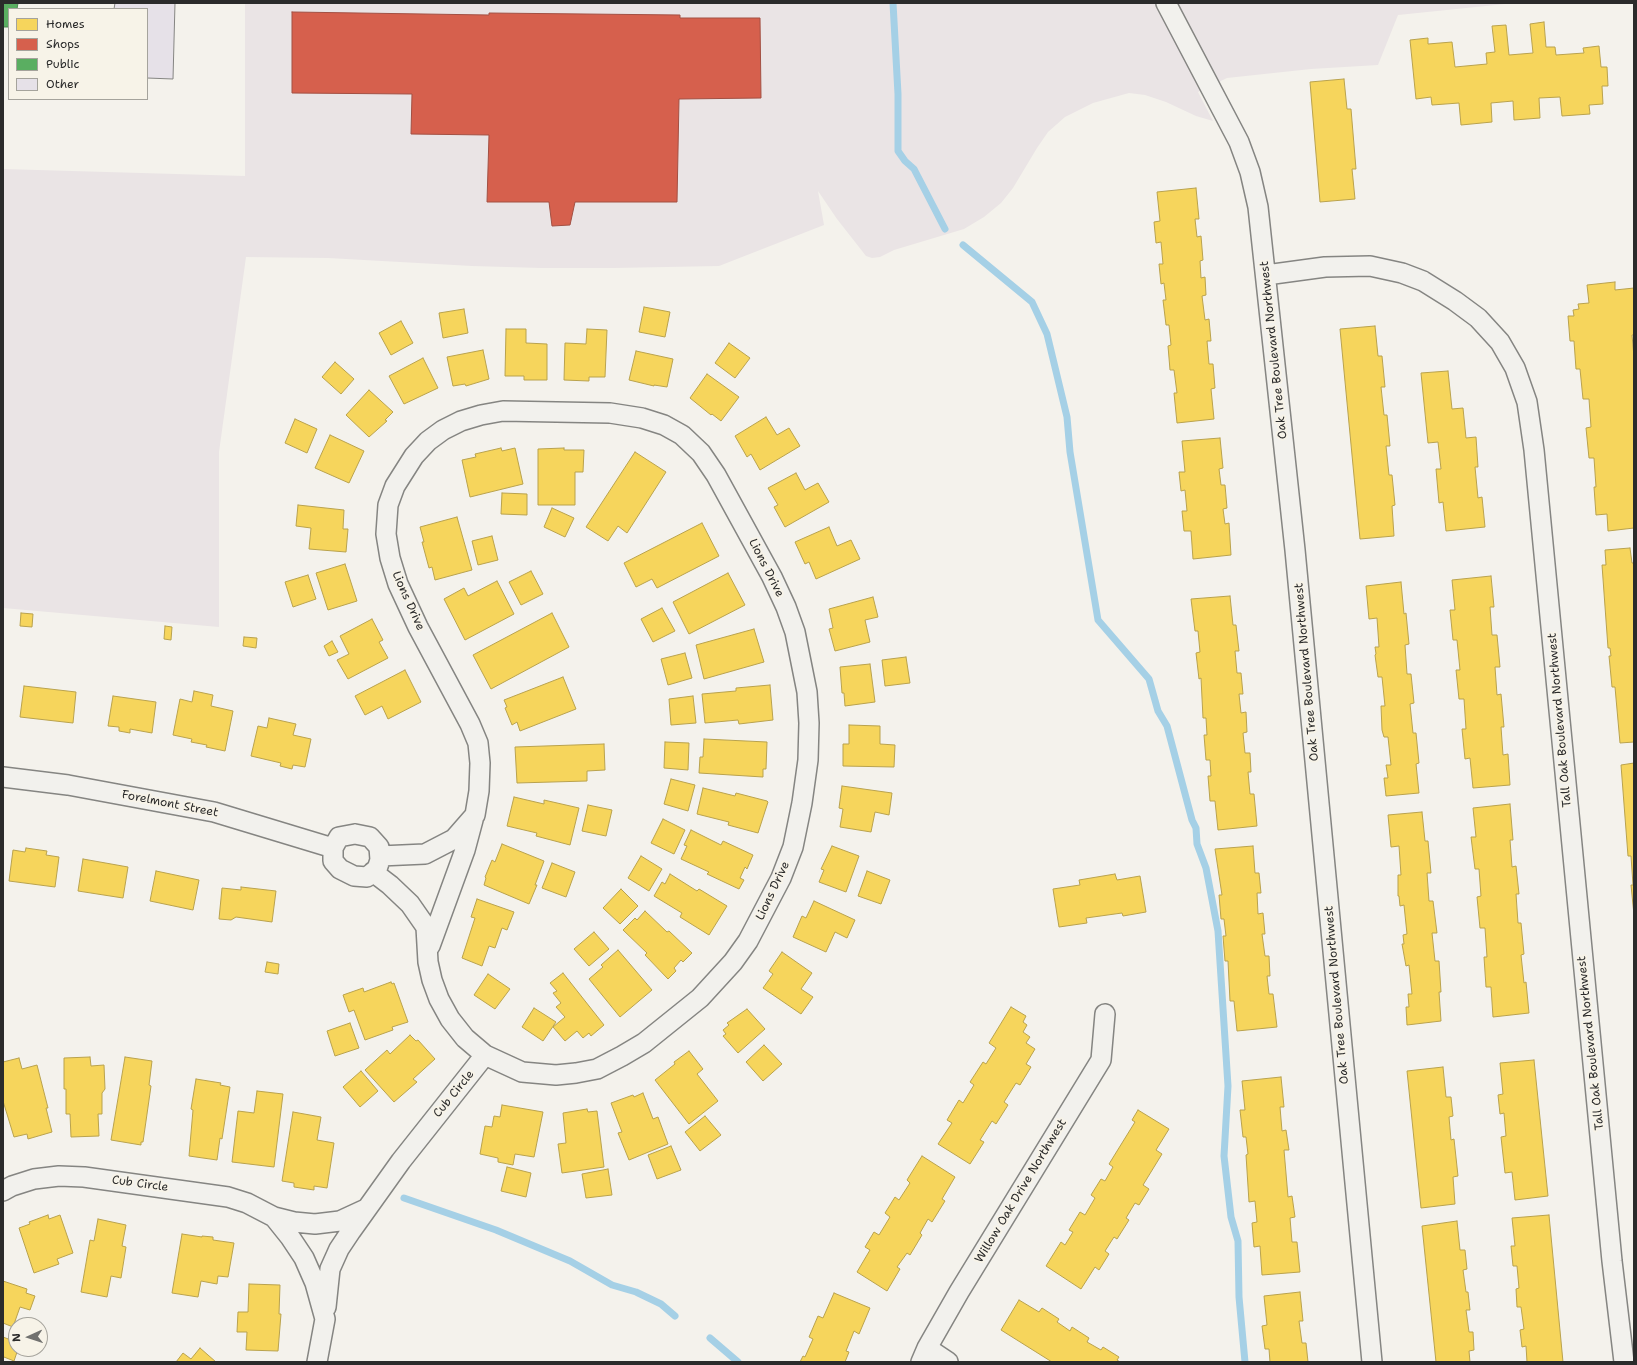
<!DOCTYPE html>
<html>
<head>
<meta charset="utf-8">
<style>
	body { margin:0 }
	#map { position:relative; width:1637px; height:1365px; overflow:hidden; background:#f4f2ec; font-family:"Shantell Sans",sans-serif }
	canvas { display:block }
	.frame { position:absolute; inset:0; border:4px solid #2b2b2b; pointer-events:none }
	.legend { position:absolute; left:8px; top:8px; width:140px; height:92px; box-sizing:border-box; background:#f7f3e8; border:1px solid #a5a39c; margin:0; padding:5px 7px; list-style:none; font-size:12px; color:#2b2b2b }
	.legend li { display:flex; align-items:center; gap:8px; height:20px }
	.legend b { width:20px; border:1px solid #a5a39c }
	.north { position:absolute; left:8px; top:1317px; width:40px; height:40px; box-sizing:border-box; background:#f7f3e8; border:1px solid #a5a39c; border-radius:50%; rotate:267deg; font-size:11px; font-weight:700; line-height:16px; text-align:center; color:#2b2b2b }
	.north::after { content:''; display:block; margin:auto; width:14px; height:18px; background:#71716f; clip-path:polygon(50% 0,100% 100%,50% 72%,0 100%) }
</style>
</head>
<body>
<div id="map">
<canvas width="1637" height="1365"></canvas>
<div class="frame"></div>
<ul class="legend">
<li><b style="height:11px;background:#f6d55c"></b>Homes</li>
<li><b style="height:11px;background:#d6604d"></b>Shops</li>
<li><b style="height:11px;background:#5aae61"></b>Public</li>
<li><b style="height:11px;background:#e6e1e8"></b>Other</li>
</ul>
<div class="north">N</div>
</div>
<script>
const ctx = document.querySelector('canvas').getContext('2d');
ctx.lineJoin = 'round';
function paint(path, color) { ctx.fillStyle = color; ctx.fill(path, 'evenodd'); }
const poly = rows => new Path2D(rows.map(r => 'M' + r).join(''));
function strokePath(path, color, width, dash) { ctx.strokeStyle = color; ctx.lineWidth = width; ctx.lineCap = dash ? 'butt' : 'round'; ctx.setLineDash(dash || []); ctx.stroke(path); }
function label(font, color, halo, rows, align = 'center') {
  ctx.font = font + ' "Shantell Sans",sans-serif'; ctx.lineWidth = 4; ctx.setLineDash([]); ctx.textBaseline = 'middle'; ctx.strokeStyle = halo; ctx.fillStyle = color; for (const [text, x, y, turn = 0] of rows) {
    ctx.save(); ctx.translate(x, y); ctx.rotate((+turn || 0) * Math.PI / 180); ctx.textAlign = isNaN(turn) ? turn : align; if (halo) ctx.strokeText(text, 0, 0); ctx.fillText(text, 0, 0); ctx.restore();
  }
}
const built = poly([
	[245,3,1515,3,1398,15,1378,65,1311,69,1227,78,1198,92,1213,121,1196,116,1166,102,1145,95,1129,93,1093,103,1065,117,1048,132,1037,148,1013,188,1001,203,984,217,964,229,894,250,880,257,872,258,866,256,837,219,818,191,824,225,719,266,614,268,541,268,472,266,328,258,246,257,219,452,219,627,3,608,3,169,245,176]
]);
const homes = poly([
	[1544,22,1546,47,1555,47,1556,55,1584,53,1583,48,1599,46,1601,67,1607,67,1608,86,1602,86,1603,104,1589,105,1590,114,1562,116,1560,97,1539,98,1540,118,1514,120,1513,101,1491,103,1492,122,1461,125,1459,103,1432,105,1431,97,1416,99,1410,40,1428,38,1428,44,1452,42,1455,67,1487,64,1486,53,1495,52,1492,26,1506,25,1509,55,1533,53,1530,24,1544,22],
	[1344,79,1347,109,1351,109,1356,169,1352,169,1355,199,1320,202,1310,82,1344,79],
	[1196,188,1199,219,1195,219,1197,237,1201,236,1203,260,1200,261,1201,278,1205,277,1206,295,1202,296,1205,320,1209,319,1211,341,1207,341,1209,364,1213,364,1215,388,1211,389,1214,419,1177,423,1174,393,1177,393,1174,370,1170,370,1168,346,1171,345,1169,325,1166,325,1163,300,1166,300,1164,283,1161,284,1159,264,1163,264,1161,242,1156,243,1154,222,1160,221,1157,192,1196,188],
	[1615,282,1615,290,1634,288,1634,335,1632,335,1634,357,1634,528,1608,531,1607,514,1596,515,1594,487,1596,487,1594,458,1589,458,1586,428,1591,427,1589,399,1583,399,1580,369,1576,369,1574,341,1570,341,1568,316,1574,316,1573,310,1579,309,1578,304,1589,303,1587,285,1615,282],
	[644,307,670,312,665,337,639,332,644,307],
	[464,309,468,333,443,338,439,313,464,309],
	[401,321,413,343,391,355,379,333,401,321],
	[1375,326,1378,356,1382,356,1385,387,1381,387,1384,415,1387,415,1390,446,1386,446,1389,475,1392,475,1395,505,1392,506,1394,536,1360,539,1340,329,1375,326],
	[506,329,526,329,526,343,547,344,547,380,524,380,524,376,505,376,506,329],
	[587,329,607,330,605,377,589,377,589,381,564,380,565,343,586,344,587,329],
	[729,343,750,358,735,378,715,363,729,343],
	[483,350,489,379,466,386,465,384,453,386,447,357,483,350],
	[636,351,673,359,667,387,654,385,654,386,629,380,636,351],
	[423,358,438,388,404,404,389,376,423,358],
	[335,362,354,379,341,394,322,377,335,362],
	[1448,371,1452,409,1463,408,1466,438,1476,437,1478,467,1475,467,1478,498,1482,497,1485,527,1446,531,1443,502,1439,503,1436,469,1441,469,1438,442,1428,443,1421,373,1448,371],
	[707,374,739,397,721,421,712,414,711,415,690,398,707,374],
	[369,390,393,412,385,420,387,421,369,437,346,415,369,390],
	[766,417,777,435,789,428,800,446,760,470,751,454,747,457,735,436,766,417],
	[295,419,317,429,307,453,285,443,295,419],
	[330,435,364,451,349,483,315,468,330,435],
	[1220,438,1223,468,1219,469,1221,485,1225,485,1227,508,1223,509,1225,524,1229,523,1231,555,1193,559,1191,531,1184,531,1182,511,1187,511,1185,490,1181,491,1179,472,1185,472,1182,441,1220,438],
	[501,448,502,451,515,448,523,484,470,497,462,460,476,457,475,454,501,448],
	[564,448,564,450,584,450,583,472,575,472,575,505,538,505,538,449,564,448],
	[635,452,666,472,627,533,618,526,608,541,586,527,635,452],
	[796,473,805,490,818,483,829,502,785,527,774,507,778,505,768,488,796,473],
	[502,493,527,494,527,515,501,514,502,493],
	[298,505,344,510,343,529,348,529,346,552,309,549,311,528,296,526,298,505],
	[552,508,574,518,565,537,544,527,552,508],
	[457,517,472,570,435,580,432,567,429,568,422,542,424,542,420,527,457,517],
	[702,523,719,556,657,588,652,579,636,587,624,563,702,523],
	[829,527,837,546,851,540,860,559,816,579,809,562,805,564,795,542,829,527],
	[492,536,498,560,478,565,472,541,492,536],
	[1630,548,1632,563,1634,563,1634,742,1620,743,1615,687,1612,687,1609,656,1611,656,1610,648,1608,648,1602,565,1606,565,1605,550,1630,548],
	[345,564,357,601,328,610,316,573,345,564],
	[531,571,543,594,521,605,509,582,531,571],
	[728,573,745,605,689,634,673,602,728,573],
	[308,575,316,599,293,607,285,582,308,575],
	[1491,576,1494,607,1490,607,1492,635,1497,635,1500,667,1495,667,1497,695,1501,694,1504,727,1501,727,1503,755,1508,754,1510,785,1473,788,1470,758,1465,759,1462,729,1466,729,1464,699,1459,699,1456,670,1460,670,1457,640,1453,640,1450,610,1455,610,1452,580,1491,576],
	[497,581,514,614,465,640,444,599,464,588,468,596,497,581],
	[1401,582,1404,614,1406,613,1409,644,1405,645,1407,674,1411,674,1414,703,1410,704,1413,733,1416,733,1419,763,1416,764,1419,793,1386,796,1384,778,1388,778,1386,765,1391,765,1388,737,1384,737,1382,730,1381,706,1385,706,1382,677,1378,677,1375,655,1376,654,1375,647,1379,647,1377,618,1369,619,1366,586,1401,582],
	[1230,596,1233,625,1236,625,1239,651,1235,651,1237,673,1241,673,1243,694,1239,694,1241,713,1246,712,1247,732,1243,733,1245,753,1250,753,1251,772,1248,772,1250,794,1254,794,1257,826,1218,830,1215,801,1210,801,1208,776,1211,776,1210,760,1206,760,1204,735,1207,735,1206,718,1203,718,1201,678,1199,679,1196,653,1200,652,1198,631,1195,631,1191,599,1230,596],
	[873,597,878,617,865,620,870,642,835,651,829,629,833,628,829,609,873,597],
	[662,608,675,631,653,642,641,619,662,608],
	[21,613,33,614,32,627,20,626,21,613],
	[552,613,569,647,491,689,473,655,552,613],
	[372,619,383,640,379,642,388,658,348,679,337,660,349,654,340,636,372,619],
	[165,626,172,627,171,640,164,639,165,626],
	[754,629,764,662,704,679,696,645,754,629],
	[244,637,257,638,256,648,243,646,244,637],
	[332,641,338,652,329,656,324,646,332,641],
	[685,653,692,678,668,685,661,659,685,653],
	[906,657,910,683,885,686,882,660,906,657],
	[870,664,875,702,845,706,844,693,842,693,840,667,870,664],
	[405,670,421,702,388,719,382,706,365,715,355,696,405,670],
	[563,677,576,709,520,731,517,722,512,725,505,708,507,707,504,700,563,677],
	[770,685,773,720,739,724,738,720,705,723,702,694,736,691,736,688,770,685],
	[24,686,76,692,73,723,20,717,24,686],
	[194,691,213,695,211,706,233,711,225,751,206,747,207,745,191,742,192,739,173,735,180,699,192,702,194,691],
	[113,696,156,702,152,733,130,729,130,733,119,731,119,727,108,726,113,696],
	[693,696,696,723,671,725,669,699,693,696],
	[269,718,296,724,293,735,311,739,305,767,293,765,292,769,280,766,281,763,251,756,258,726,267,728,269,718],
	[849,725,880,726,880,744,895,745,894,767,843,766,843,744,849,744,849,725],
	[704,739,767,742,766,769,763,769,763,777,699,773,700,757,703,757,704,739],
	[665,742,689,743,688,770,664,768,665,742],
	[604,744,605,770,587,771,587,781,517,783,515,747,604,744],
	[1634,763,1634,915,1631,885,1633,885,1631,856,1628,856,1621,765,1634,763],
	[671,779,695,785,688,811,664,804,671,779],
	[842,786,892,793,889,815,875,812,871,832,840,827,843,809,839,808,842,786],
	[703,788,735,796,736,793,767,801,768,802,758,833,728,825,729,822,697,814,703,788],
	[514,797,544,804,544,800,579,808,570,845,536,836,537,833,507,826,514,797],
	[1510,804,1513,840,1510,840,1512,867,1516,866,1519,894,1516,894,1518,923,1521,923,1524,954,1521,955,1524,983,1526,982,1529,1013,1493,1017,1491,987,1486,987,1484,957,1487,957,1485,928,1480,928,1477,897,1481,896,1479,869,1475,869,1471,837,1476,837,1473,808,1510,804],
	[588,805,612,810,606,836,582,831,588,805],
	[1422,812,1425,841,1428,841,1431,873,1427,873,1429,901,1433,901,1437,933,1432,933,1435,961,1439,961,1441,992,1439,992,1441,1021,1407,1025,1406,1007,1409,1007,1408,994,1412,994,1409,965,1406,966,1402,944,1404,944,1403,935,1407,934,1404,905,1400,906,1399,896,1398,896,1398,875,1401,875,1399,846,1391,847,1388,815,1422,812],
	[663,819,685,830,674,854,651,843,663,819],
	[691,830,721,845,723,841,753,855,747,869,745,867,740,878,744,880,739,889,707,874,709,872,681,859,687,846,684,845,691,830],
	[502,844,544,861,535,885,537,885,529,904,484,885,486,878,485,877,492,860,495,862,502,844],
	[832,846,859,856,846,892,819,882,824,870,821,869,832,846],
	[1253,846,1255,873,1259,873,1261,893,1257,893,1258,914,1263,913,1265,934,1262,934,1265,956,1269,956,1270,976,1267,976,1269,994,1273,994,1277,1027,1237,1031,1234,1001,1230,1001,1228,961,1225,961,1223,936,1226,936,1224,919,1221,919,1219,895,1222,895,1215,849,1253,846],
	[26,848,47,851,46,855,59,857,55,887,9,881,13,850,25,852,26,848],
	[641,856,662,869,649,891,628,878,641,856],
	[83,859,128,867,123,898,78,891,83,859],
	[552,863,575,872,566,897,542,888,552,863],
	[156,871,199,880,193,910,150,901,156,871],
	[867,871,890,880,881,904,858,896,867,871],
	[670,874,697,891,699,889,727,906,709,935,680,917,682,913,654,896,662,882,665,884,670,874],
	[1115,874,1117,880,1140,876,1146,912,1123,916,1122,913,1086,918,1087,923,1059,927,1053,889,1080,885,1079,880,1115,874],
	[241,887,276,891,272,922,236,917,231,920,219,919,222,888,241,890,241,887],
	[621,889,638,906,620,924,603,908,621,889],
	[477,899,514,912,507,930,502,928,495,948,489,946,482,966,462,958,475,918,471,917,477,899],
	[814,901,855,920,847,938,835,932,826,952,793,937,802,916,806,918,814,901],
	[645,911,667,932,669,931,692,953,683,962,681,960,674,968,676,971,668,979,645,955,647,953,623,930,635,918,637,920,645,911],
	[594,932,609,949,589,966,574,949,594,932],
	[618,950,652,990,620,1017,589,979,603,967,601,965,618,950],
	[782,952,812,973,801,989,813,997,801,1014,763,988,773,974,769,971,782,952],
	[267,962,279,964,278,974,265,972,267,962],
	[563,973,604,1025,591,1036,589,1033,583,1038,577,1031,565,1041,553,1027,565,1017,556,1007,561,1003,553,993,557,991,550,983,563,973],
	[488,974,510,989,495,1009,474,995,488,974],
	[391,982,392,984,394,983,408,1022,392,1027,393,1030,365,1040,354,1010,349,1012,343,995,363,988,364,992,391,982],
	[1011,1007,1026,1016,1023,1022,1027,1025,1023,1032,1030,1037,1026,1043,1035,1049,1026,1064,1031,1067,1020,1085,1016,1083,1004,1102,1008,1105,996,1124,992,1121,980,1140,984,1142,970,1164,938,1144,952,1123,947,1120,959,1100,963,1103,974,1085,970,1082,983,1062,986,1064,996,1048,989,1043,1011,1007],
	[534,1008,556,1022,543,1041,522,1027,534,1008],
	[747,1009,765,1029,738,1053,723,1036,726,1034,723,1030,729,1025,727,1023,747,1009],
	[350,1023,359,1048,335,1056,327,1031,350,1023],
	[410,1035,416,1041,418,1040,435,1059,413,1079,417,1082,394,1102,365,1070,387,1050,390,1054,410,1035],
	[764,1045,782,1064,763,1081,746,1062,764,1045],
	[689,1051,703,1069,697,1074,718,1101,689,1124,655,1080,675,1064,674,1062,689,1051],
	[90,1057,91,1066,104,1065,105,1089,102,1093,102,1114,98,1114,99,1136,71,1137,70,1114,66,1114,66,1089,64,1089,64,1058,90,1057],
	[125,1057,152,1061,149,1085,151,1086,143,1142,141,1142,141,1145,111,1140,125,1057],
	[19,1058,22,1069,37,1065,48,1108,46,1108,52,1132,28,1139,27,1134,14,1137,3,1101,3,1062,19,1058],
	[1534,1060,1548,1196,1515,1200,1512,1172,1505,1173,1501,1137,1506,1136,1504,1113,1500,1114,1498,1095,1503,1094,1500,1063,1534,1060],
	[1443,1067,1446,1097,1451,1097,1453,1116,1449,1117,1451,1140,1454,1139,1458,1176,1453,1177,1455,1204,1421,1208,1407,1071,1443,1067],
	[361,1071,378,1091,360,1107,343,1087,361,1071],
	[1281,1077,1284,1107,1280,1107,1282,1131,1286,1130,1289,1150,1284,1150,1288,1197,1292,1196,1295,1217,1290,1218,1292,1242,1297,1242,1300,1272,1262,1275,1260,1246,1254,1247,1252,1223,1257,1222,1255,1201,1249,1202,1246,1155,1248,1154,1246,1137,1243,1137,1240,1110,1245,1110,1242,1081,1281,1077],
	[196,1079,221,1083,220,1085,230,1087,222,1139,220,1138,217,1160,189,1156,193,1110,191,1109,196,1079],
	[257,1091,283,1094,274,1167,232,1162,238,1111,254,1113,257,1091],
	[643,1093,653,1119,658,1117,668,1144,629,1160,618,1133,622,1132,611,1103,633,1095,634,1097,643,1093],
	[502,1105,543,1112,534,1157,515,1154,513,1165,498,1162,498,1158,480,1154,485,1126,492,1127,494,1116,500,1117,502,1105],
	[587,1109,588,1112,597,1111,604,1167,562,1173,558,1144,566,1143,563,1113,587,1109],
	[1138,1110,1169,1129,1156,1150,1162,1154,1143,1185,1149,1189,1139,1205,1135,1203,1126,1218,1129,1220,1117,1239,1114,1237,1105,1251,1109,1254,1099,1270,1095,1267,1081,1289,1046,1266,1061,1242,1065,1245,1073,1232,1069,1230,1080,1212,1085,1215,1095,1198,1091,1195,1101,1179,1105,1181,1113,1167,1109,1164,1135,1122,1132,1120,1138,1110],
	[293,1112,321,1117,317,1140,334,1143,327,1188,314,1186,314,1190,294,1187,294,1183,282,1181,293,1112],
	[705,1116,721,1135,700,1151,685,1132,705,1116],
	[671,1146,681,1170,657,1179,648,1155,671,1146],
	[922,1156,955,1177,942,1199,945,1201,932,1222,928,1219,920,1233,922,1235,910,1255,907,1253,897,1267,900,1269,887,1291,857,1272,870,1250,865,1247,874,1232,879,1235,890,1217,885,1213,895,1197,899,1200,910,1183,907,1180,922,1156],
	[507,1167,531,1173,526,1197,501,1191,507,1167],
	[608,1169,612,1195,586,1198,582,1174,608,1169],
	[48,1215,49,1219,60,1215,73,1253,57,1259,59,1264,34,1273,19,1228,30,1224,29,1222,48,1215],
	[1549,1215,1563,1362,1527,1362,1526,1346,1522,1347,1520,1330,1524,1329,1521,1307,1517,1307,1516,1289,1519,1288,1517,1266,1513,1266,1511,1246,1515,1246,1512,1218,1549,1215],
	[98,1219,126,1225,122,1246,126,1247,121,1278,111,1276,107,1297,81,1292,90,1240,94,1241,98,1219],
	[1457,1221,1460,1250,1465,1250,1467,1269,1463,1270,1466,1292,1468,1292,1470,1310,1466,1310,1469,1332,1473,1332,1474,1350,1469,1351,1470,1362,1436,1362,1422,1226,1457,1221],
	[182,1234,202,1237,202,1236,213,1237,213,1240,234,1243,228,1277,218,1276,217,1284,201,1281,198,1297,172,1293,182,1234],
	[3,1281,27,1289,26,1293,35,1296,30,1310,20,1307,13,1327,3,1323,3,1281],
	[249,1284,280,1285,279,1314,281,1314,278,1351,246,1350,247,1332,237,1332,238,1312,248,1312,249,1284],
	[1300,1292,1303,1321,1299,1321,1302,1343,1306,1343,1308,1362,1270,1362,1269,1349,1265,1349,1262,1326,1267,1325,1264,1296,1300,1292],
	[834,1293,870,1308,859,1334,854,1331,846,1351,849,1352,845,1362,800,1362,803,1356,805,1357,813,1339,809,1337,818,1316,823,1318,834,1293],
	[1019,1300,1039,1312,1042,1308,1059,1319,1057,1322,1070,1331,1072,1327,1089,1338,1087,1342,1101,1350,1103,1347,1119,1357,1117,1360,1120,1362,1052,1362,1001,1330,1019,1300],
	[3,1337,11,1340,10,1342,16,1344,16,1349,18,1349,14,1361,4,1357,3,1360,3,1337],
	[200,1348,216,1362,176,1362,183,1353,191,1359,200,1348]
]);
const shops = poly([
	[292,12,489,15,489,13,680,15,680,18,760,18,761,98,679,99,677,202,575,202,570,225,552,226,549,202,487,202,489,135,411,134,412,94,292,93,292,12]
]);
const public = poly([
	[3,3,18,3,17,9,9,9,9,27,3,27,3,3]
]);
const stream = poly([
	[893,3,898,94,898,151,905,161,914,169,945,229],
	[963,245,1032,302,1047,334,1067,417,1070,452,1098,620,1149,679,1158,711,1167,726,1192,820,1196,828,1197,844,1206,868,1218,931,1228,1086,1224,1156,1231,1217,1238,1241,1239,1297,1245,1362],
	[404,1198,496,1230,570,1261,612,1285,636,1292,661,1304,675,1316],
	[710,1338,738,1362]
]);
const building = poly([
	[115,3,175,3,173,79,147,78,147,9,114,9,115,3]
]);
const minor = poly([
	[1166,3,1239,142,1250,172,1258,207,1295,550,1372,1362],
	[1266,275,1325,267,1370,266,1402,273,1423,281,1455,301,1478,318,1500,342,1515,368,1527,402,1534,450,1612,1261,1624,1362],
	[3,777,68,785,214,812,333,848],
	[355,834,370,837,379,847,380,860,377,869,367,877,354,876,340,869,333,861,333,848,339,837,355,834],
	[373,872,390,885,410,904,426,927,428,962,432,980,439,999,450,1019,465,1038,485,1055,522,1072,556,1075,576,1073,597,1069,622,1056,644,1043,700,998,733,962,748,941,781,878,793,847,802,803,808,760,809,723,807,692,795,632,786,607,772,577,716,475,701,453,682,435,664,425,642,418,610,413,503,411,481,415,461,421,443,430,428,441,414,456,395,486,388,505,386,534,390,558,398,584,418,627,470,724,478,743,480,763,479,791,475,815,454,839,425,854,380,856],
	[430,946,465,850,473,820],
	[3,1191,12,1186,34,1179,59,1176,84,1177,228,1197,247,1203,274,1217,290,1237,304,1258,315,1283,325,1319,317,1362],
	[274,1217,294,1222,315,1224,340,1221,366,1209],
	[326,1307,330,1269,339,1249,351,1231,401,1161,485,1055],
	[927,1348,948,1362],
	[921,1362,927,1348,959,1292,1101,1060,1105,1014]
]);
const streetNames = [
	["Oak Tree Boulevard Northwest",1274,350,-96],
	["Lions Drive",766,568,63],
	["Lions Drive",408,601,66],
	["Oak Tree Boulevard Northwest",1307,672,-95],
	["Tall Oak Boulevard Northwest",1560,720,-95],
	["Forelmont Street",170,804,11],
	["Lions Drive",773,891,-65],
	["Oak Tree Boulevard Northwest",1337,995,-95],
	["Tall Oak Boulevard Northwest",1591,1043,-96],
	["Cub Circle",454,1094,-51],
	["Cub Circle",140,1184,8],
	["Willow Oak Drive Northwest",1021,1191,-59]
];
paint(built, '#eae4e5');
paint(homes, '#f6d55c');
strokePath(homes, '#b9a24d', 1);
paint(shops, '#d6604d');
strokePath(shops, '#a35043', 1);
paint(public, '#5aae61');
strokePath(public, '#4c8751', 1);
strokePath(stream, '#a5d0e6', 7);
paint(building, '#e6e1e8');
strokePath(building, '#858582', 1);
strokePath(minor, '#858582', 22);
strokePath(minor, '#f2f1ed', 19);
label('12px', '#2b2b2b', '#f7f3e8', streetNames);
</script>
</body>
</html>
